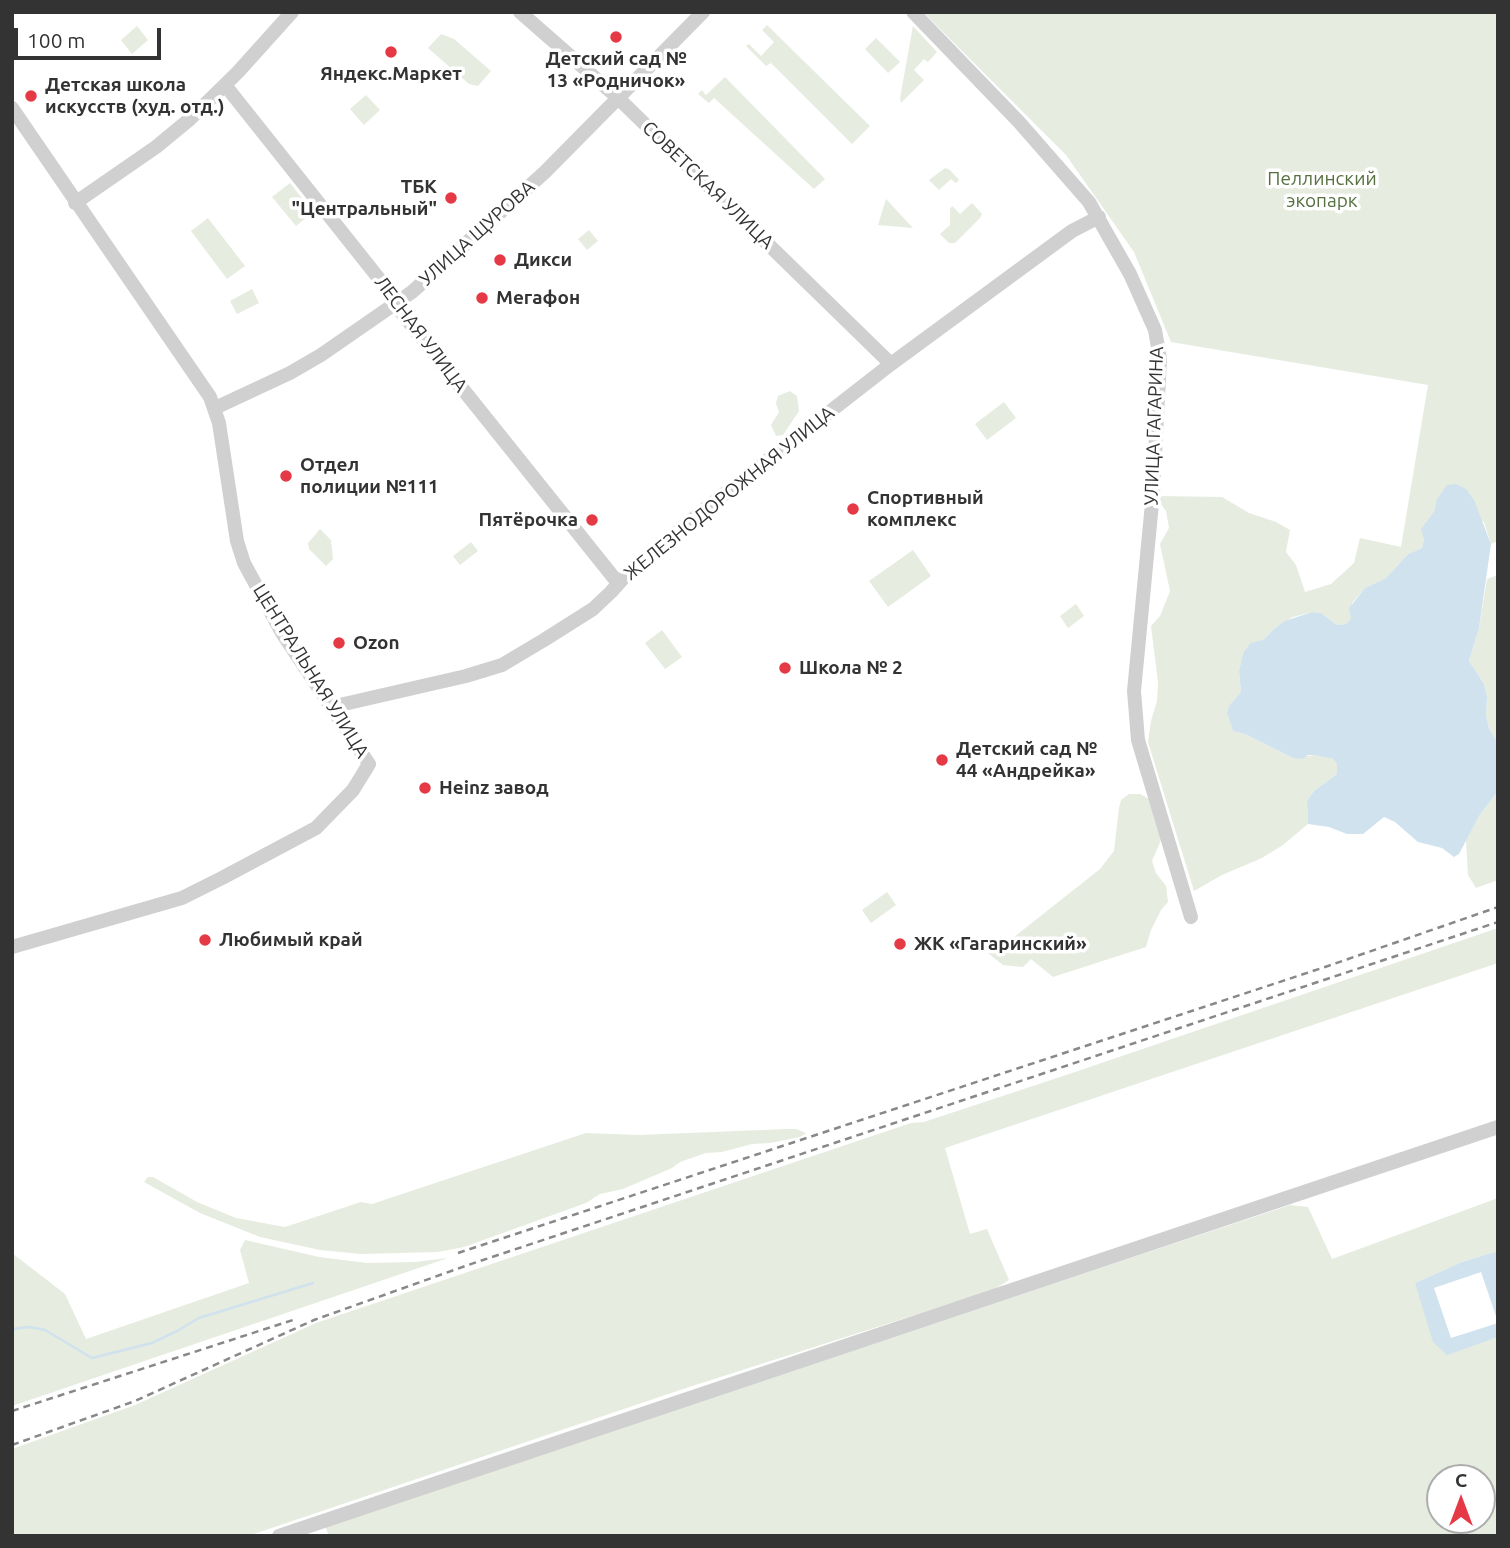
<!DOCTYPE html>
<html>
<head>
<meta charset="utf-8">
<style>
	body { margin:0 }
	#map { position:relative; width:1510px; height:1548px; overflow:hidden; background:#fff; font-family:Ubuntu,sans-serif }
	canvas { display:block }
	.frame { position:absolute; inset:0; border:14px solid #333; pointer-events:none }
	.north { position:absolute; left:1426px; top:1464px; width:70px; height:70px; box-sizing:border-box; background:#fff; border:2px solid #adadad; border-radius:50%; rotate:0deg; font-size:19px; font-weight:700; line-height:28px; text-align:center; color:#333 }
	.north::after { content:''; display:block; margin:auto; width:24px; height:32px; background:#e63946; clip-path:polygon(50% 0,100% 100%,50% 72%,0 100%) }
	.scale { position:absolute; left:14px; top:28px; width:147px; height:32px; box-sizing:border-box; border:4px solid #333; border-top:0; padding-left:9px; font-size:21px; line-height:24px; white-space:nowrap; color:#333; -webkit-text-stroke:5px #fff; paint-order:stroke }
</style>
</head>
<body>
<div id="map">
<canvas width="1510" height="1548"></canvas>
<div class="frame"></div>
<div class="north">С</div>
<div class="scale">100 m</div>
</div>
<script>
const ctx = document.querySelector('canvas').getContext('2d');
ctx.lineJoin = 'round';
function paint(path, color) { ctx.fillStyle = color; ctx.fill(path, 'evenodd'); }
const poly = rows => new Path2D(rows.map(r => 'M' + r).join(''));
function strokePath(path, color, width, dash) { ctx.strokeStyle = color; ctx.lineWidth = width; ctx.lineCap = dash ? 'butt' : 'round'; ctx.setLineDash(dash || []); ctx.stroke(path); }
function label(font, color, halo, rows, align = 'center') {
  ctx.font = font + ' Ubuntu,sans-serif'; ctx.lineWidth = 7; ctx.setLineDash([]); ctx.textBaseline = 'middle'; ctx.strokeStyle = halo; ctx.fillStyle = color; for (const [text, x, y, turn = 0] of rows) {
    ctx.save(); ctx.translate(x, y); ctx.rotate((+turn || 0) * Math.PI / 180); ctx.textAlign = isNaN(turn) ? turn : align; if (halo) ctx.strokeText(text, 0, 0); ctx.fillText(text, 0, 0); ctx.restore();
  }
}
const green = poly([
	[923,12,1498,12,1498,541,1491,544,1484,522,1435,510,1422,528,1424,539,1422,548,1408,554,1386,578,1365,588,1352,603,1352,619,1346,624,1337,625,1321,613,1312,612,1293,617,1275,628,1263,640,1243,653,1239,671,1241,692,1227,713,1233,731,1245,734,1293,758,1315,755,1333,759,1337,764,1337,774,1314,791,1307,801,1308,824,1283,845,1262,858,1222,875,1194,891,1148,742,1151,721,1157,701,1158,682,1151,626,1160,616,1170,591,1160,544,1169,528,1166,511,1155,496,1222,497,1249,513,1276,522,1290,530,1286,552,1296,565,1305,592,1331,584,1354,563,1360,538,1401,547,1428,385,1171,342,1134,252,1066,155],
	[767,25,870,126,852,144,771,63,766,66,746,46,749,44,761,56,774,42,762,30],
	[137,26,148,40,132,54,121,40],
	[913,26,937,52,928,62,924,59,914,70,924,80,901,103,900,98],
	[441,34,454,39,491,71,478,86,469,84,428,48],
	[876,38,900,62,888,73,865,49],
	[725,77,825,179,814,189,714,98,709,103,698,94,702,90,706,95],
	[366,95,380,110,364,125,350,109],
	[945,168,950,170,959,180,956,183,951,179,939,190,929,180],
	[290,183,313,212,296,226,272,197],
	[886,199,913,228,878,225],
	[972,203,982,214,980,218,955,243,949,243,940,234,950,225,950,209,952,206,960,214],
	[208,218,245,266,227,279,191,231],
	[589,230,598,241,587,250,578,239],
	[252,289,259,303,237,314,230,301],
	[790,391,797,396,799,411,783,435,776,436,771,425,779,412,776,403,778,396],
	[1004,402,1016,418,987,440,975,424],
	[320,529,331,540,333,559,326,566,309,549,308,543],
	[471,542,478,551,460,565,453,556],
	[913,550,931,576,888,607,869,581],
	[1498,575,1498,744,1489,728,1486,716,1487,697,1484,684,1469,661,1479,628,1487,579],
	[1076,604,1084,616,1068,628,1060,616],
	[662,630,682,657,665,669,645,643],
	[1498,791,1498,880,1476,888,1468,875,1466,840,1479,816],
	[1129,794,1140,794,1151,800,1158,821,1161,840,1152,861,1156,873,1166,886,1168,902,1161,910,1151,930,1146,947,1053,977,1031,959,1023,967,1003,965,988,953,1004,945,1100,869,1114,851,1119,808,1121,800],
	[887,892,896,905,871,923,862,910],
	[1498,928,1498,963,945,1148,970,1234,987,1229,1009,1280,993,1290,686,1388,248,1536,12,1536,12,1449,135,1405,316,1323,911,1123,924,1122,1075,1072],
	[786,1129,796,1129,806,1133,800,1137,770,1143,752,1144,722,1152,706,1153,680,1162,672,1168,623,1189,600,1194,586,1203,464,1247,438,1252,361,1254,320,1250,260,1237,200,1213,144,1182,148,1177,153,1177,197,1202,236,1218,285,1227,361,1202,372,1204,586,1133,639,1135],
	[1498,1198,1498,1251,1462,1262,1415,1283,1447,1354,1498,1337,1498,1536,329,1536,325,1526,1290,1205,1308,1207,1332,1259],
	[1440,1478,1482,1478,1482,1520,1440,1520],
	[245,1240,319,1257,367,1263,415,1262,448,1258,12,1406,12,1253,65,1294,86,1339,249,1283,240,1250]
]);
const water = poly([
	[1456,484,1466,489,1474,500,1491,544,1479,628,1469,661,1484,684,1487,697,1486,716,1489,728,1498,744,1498,791,1479,816,1459,854,1454,857,1442,848,1418,842,1395,822,1384,817,1363,834,1347,834,1329,827,1308,824,1307,801,1314,791,1337,774,1337,764,1333,759,1315,755,1308,755,1303,759,1293,758,1245,734,1233,731,1227,713,1230,705,1241,692,1239,671,1243,653,1251,643,1263,640,1275,628,1285,621,1312,612,1321,613,1337,625,1346,624,1351,619,1349,608,1365,588,1386,578,1408,554,1422,548,1424,539,1421,529,1435,510,1436,501,1447,485],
	[1498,1251,1498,1322,1481,1272,1434,1288,1451,1338,1498,1323,1498,1337,1447,1355,1433,1342,1415,1283,1462,1262]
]);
const stream = poly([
	[12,1329,30,1327,45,1330,92,1358,152,1343,177,1331,199,1318,313,1283]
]);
const minor = poly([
	[520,12,617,97,891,364],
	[913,12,1019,122,1089,202,1130,274,1155,330,1160,359,1153,493,1134,691,1138,740,1191,917],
	[225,85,392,295,401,312,618,583],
	[12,108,210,397,219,423,237,541,244,563,282,633,369,764,353,790,316,828,222,878,182,898,12,947],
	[75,203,156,147,190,119,238,72,292,12],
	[215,408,290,373,321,355,412,292,545,172,703,12],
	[331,707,466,676,502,665,544,640,593,609,611,592,628,573,710,505,891,364,1072,231,1099,217],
	[279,1536,1498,1127]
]);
const rail = poly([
	[458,1253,1328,966,1498,907],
	[12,1411,296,1319],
	[12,1445,135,1401,314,1320,468,1265,1498,922]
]);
const markers = [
	[616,37,7,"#e63946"],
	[391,52,7,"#e63946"],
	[31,96,7,"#e63946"],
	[451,198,7,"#e63946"],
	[500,260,7,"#e63946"],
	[482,298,7,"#e63946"],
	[286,476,7,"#e63946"],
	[853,509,7,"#e63946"],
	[592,520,7,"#e63946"],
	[339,643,7,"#e63946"],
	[785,668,7,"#e63946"],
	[942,760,7,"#e63946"],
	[425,788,7,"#e63946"],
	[205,940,7,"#e63946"],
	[900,944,7,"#e63946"]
];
const poiNames = [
	["Детский сад №",616,59,"center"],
	["13 «Родничок»",616,81,"center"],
	["Яндекс.Маркет",391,74,"center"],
	["Детская школа",45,85],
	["искусств (худ. отд.)",45,107],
	["ТБК",437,187,"right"],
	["\"Центральный\"",437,209,"right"],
	["Дикси",514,260],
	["Мегафон",496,298],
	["Отдел",300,465],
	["полиции №111",300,487],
	["Спортивный",867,498],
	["комплекс",867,520],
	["Пятёрочка",578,520,"right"],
	["Ozon",353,643],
	["Школа № 2",799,668],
	["Детский сад №",956,749],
	["44 «Андрейка»",956,771],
	["Heinz завод",439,788],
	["Любимый край",219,940],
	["ЖК «Гагаринский»",914,944]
];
const parkNames = [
	["Пеллинский",1322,179],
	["экопарк",1322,201]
];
const streetNames = [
	["СОВЕТСКАЯ УЛИЦА",708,185,44],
	["УЛИЦА ЩУРОВА",477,233,-42],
	["ЛЕСНАЯ УЛИЦА",421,334,53],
	["УЛИЦА ГАГАРИНА",1154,426,-88],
	["ЖЕЛЕЗНОДОРОЖНАЯ УЛИЦА",729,493,-39],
	["ЦЕНТРАЛЬНАЯ УЛИЦА",311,671,58]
];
paint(green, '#e6ecdf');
paint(water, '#cfe2ee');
strokePath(stream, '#cfe2ee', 2.5);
strokePath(minor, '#d0d0d0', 14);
strokePath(rail, '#888', 2.5, [7, 5]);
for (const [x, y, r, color] of markers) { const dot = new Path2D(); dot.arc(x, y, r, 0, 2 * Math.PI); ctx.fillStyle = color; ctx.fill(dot); strokePath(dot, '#fff', 2.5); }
label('bold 19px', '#333', '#fff', poiNames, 'left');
label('19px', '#56703f', '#fff', parkNames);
label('19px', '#333', '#fff', streetNames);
</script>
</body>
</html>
